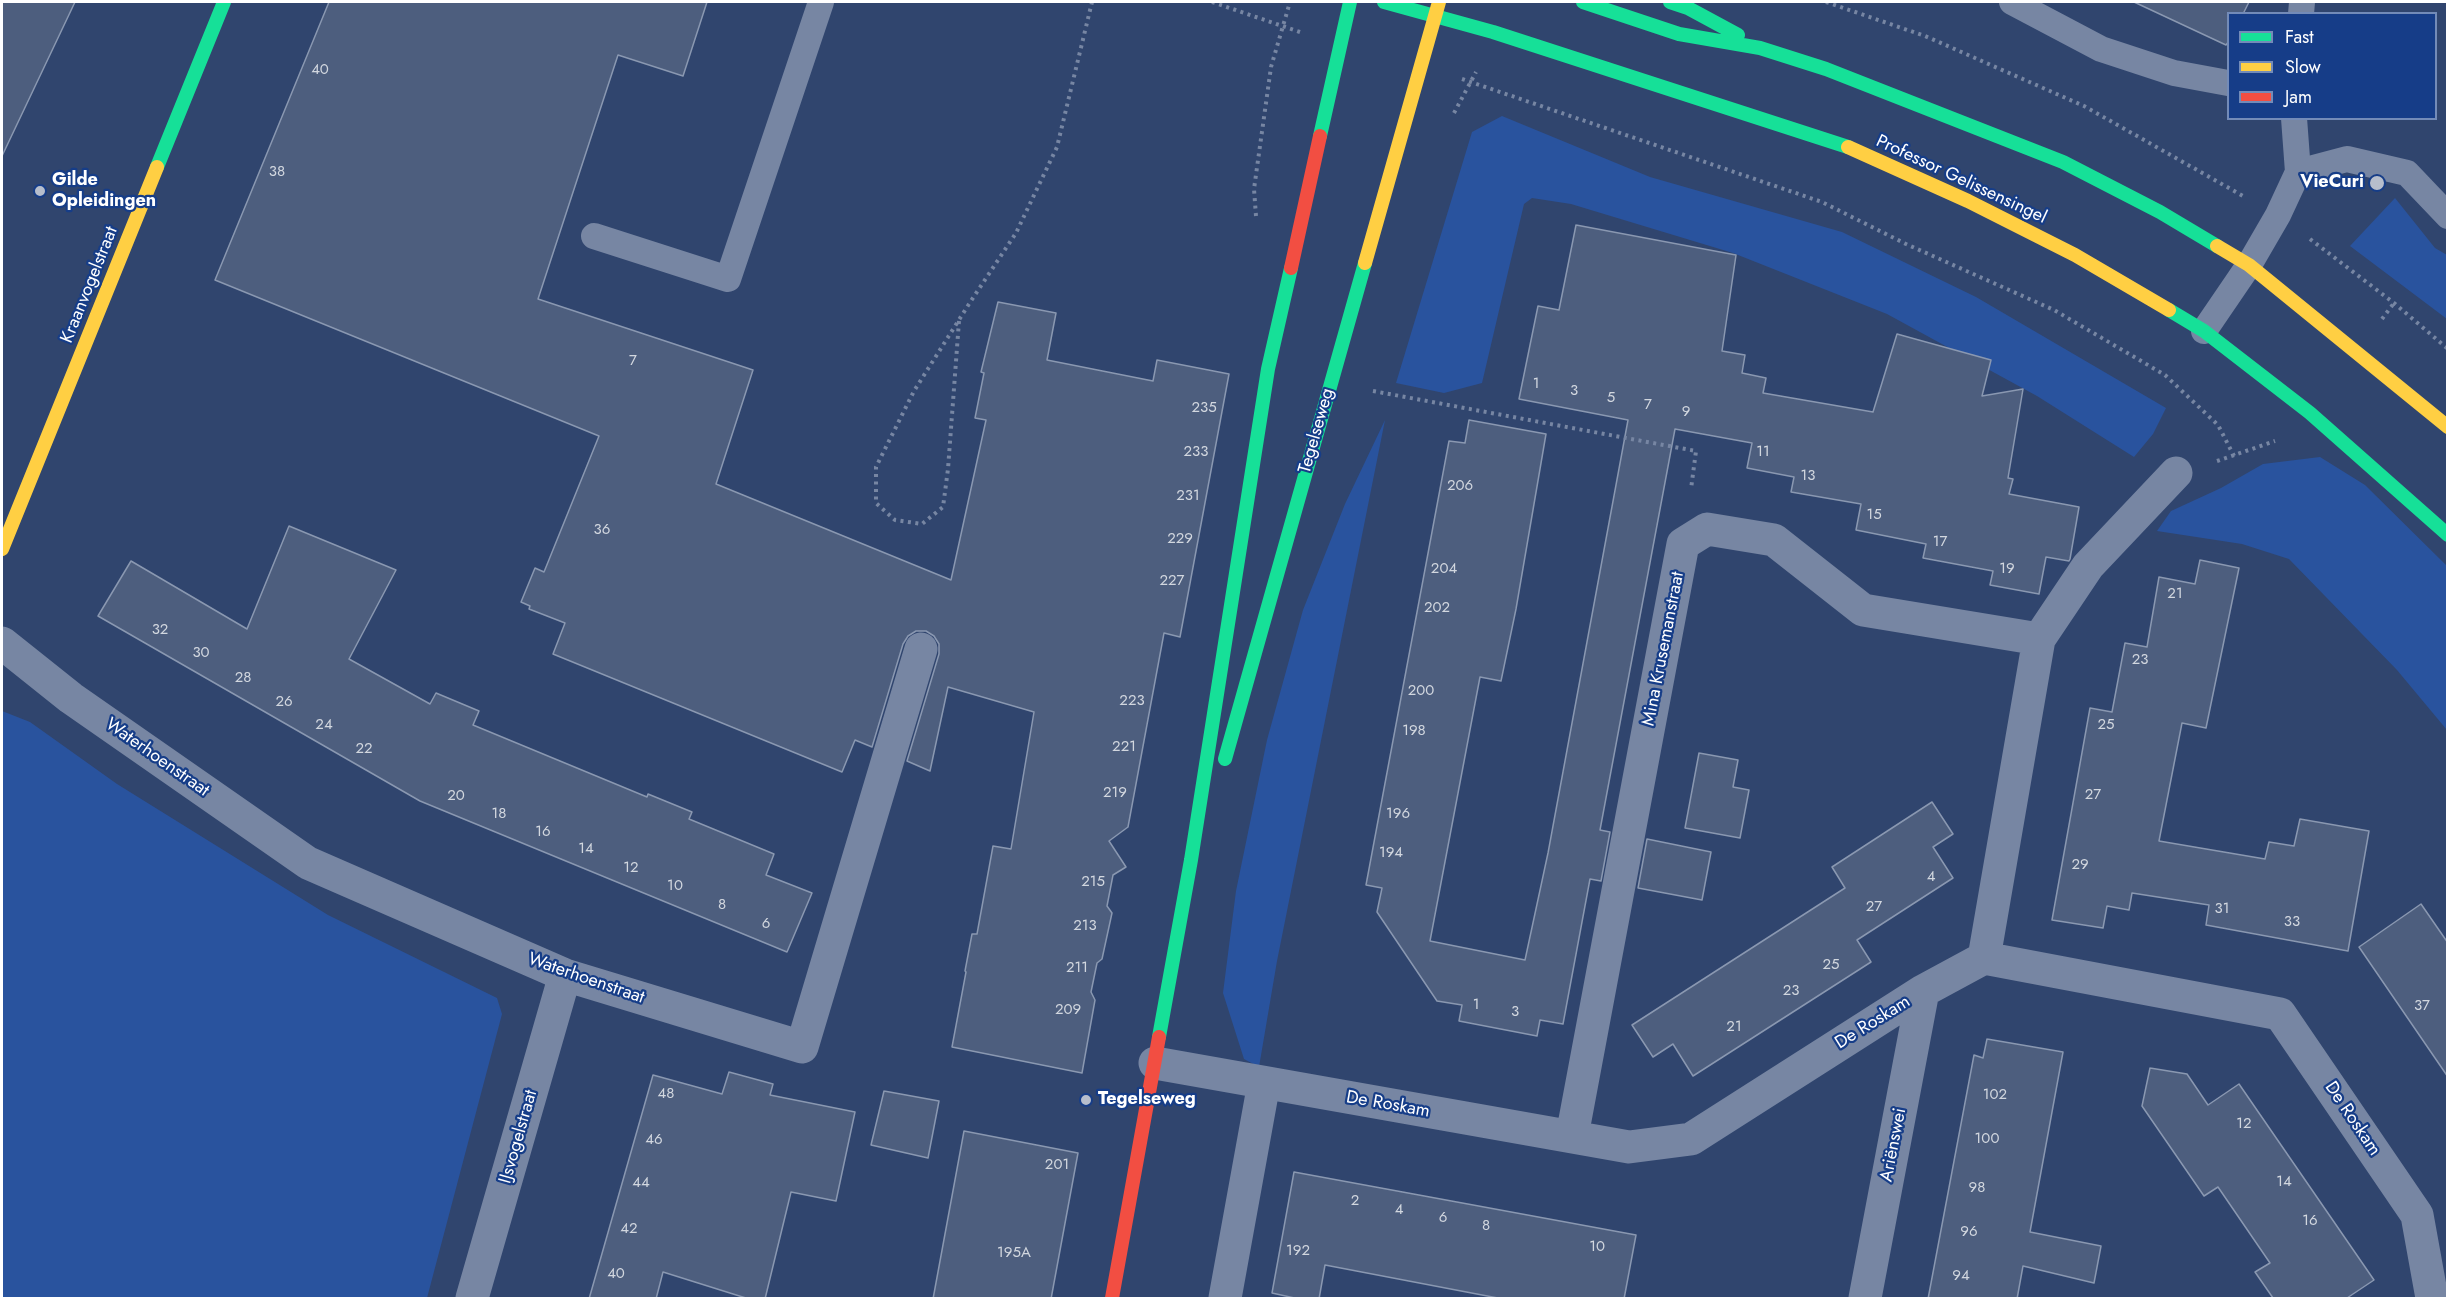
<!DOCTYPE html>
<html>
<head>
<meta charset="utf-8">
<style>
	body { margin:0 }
	#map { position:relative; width:2449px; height:1300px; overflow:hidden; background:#30456e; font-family:Jost,sans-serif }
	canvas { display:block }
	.frame { position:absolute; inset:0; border:3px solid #fff; pointer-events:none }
	.legend { position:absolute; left:2227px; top:12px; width:210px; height:108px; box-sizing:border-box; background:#163d88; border:2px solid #738bb8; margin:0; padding:8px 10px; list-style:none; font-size:18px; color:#fff }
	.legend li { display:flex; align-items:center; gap:12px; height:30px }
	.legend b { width:30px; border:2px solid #738bb8 }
</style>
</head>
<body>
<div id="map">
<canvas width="2449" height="1300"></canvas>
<div class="frame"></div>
<ul class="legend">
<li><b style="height:8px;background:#16e098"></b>Fast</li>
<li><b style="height:8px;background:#ffcf43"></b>Slow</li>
<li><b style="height:8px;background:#f24e42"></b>Jam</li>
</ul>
</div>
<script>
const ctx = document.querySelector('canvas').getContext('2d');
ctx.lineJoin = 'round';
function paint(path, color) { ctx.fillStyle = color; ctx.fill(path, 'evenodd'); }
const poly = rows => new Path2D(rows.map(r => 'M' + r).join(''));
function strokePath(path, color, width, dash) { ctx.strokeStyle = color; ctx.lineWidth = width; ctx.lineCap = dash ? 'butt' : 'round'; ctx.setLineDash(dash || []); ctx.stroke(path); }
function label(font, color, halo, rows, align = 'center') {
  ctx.font = font + ' Jost,sans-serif'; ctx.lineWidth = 4.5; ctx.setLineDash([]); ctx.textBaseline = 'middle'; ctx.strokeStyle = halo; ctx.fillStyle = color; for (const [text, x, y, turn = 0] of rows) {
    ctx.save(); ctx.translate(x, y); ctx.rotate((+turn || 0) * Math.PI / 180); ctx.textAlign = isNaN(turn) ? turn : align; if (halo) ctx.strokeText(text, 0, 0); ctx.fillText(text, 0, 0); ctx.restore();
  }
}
const green = poly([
	[1502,116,1650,177,1842,232,1976,297,2166,408,2153,434,2134,457,2037,396,1887,314,1733,253,1571,204,1532,198,1524,204,1482,383,1444,393,1396,383,1472,132],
	[2395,198,2435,248,2447,255,2447,319,2350,246],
	[1385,420,1277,961,1259,1067,1244,1059,1223,993,1236,891,1267,740,1303,610,1345,504],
	[2320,457,2365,485,2447,566,2447,730,2397,670,2289,559,2242,544,2157,531,2171,511,2221,488,2263,464],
	[2,711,30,722,117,784,328,915,497,998,502,1014,427,1298,2,1298]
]);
const building = poly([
	[2,2,75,2,2,156,2,2],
	[329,2,707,2,683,76,618,55,538,299,753,370,716,484,951,580,986,420,975,418,984,373,981,372,998,302,1056,313,1047,360,1153,381,1157,360,1229,374,1180,637,1164,633,1128,827,1109,841,1126,867,1113,875,1107,906,1112,913,1102,959,1097,963,1091,992,1095,1000,1082,1073,952,1047,966,972,965,971,972,934,977,934,993,846,1011,849,1034,712,948,687,930,771,907,761,939,654,939,644,934,636,926,631,916,631,908,636,903,644,872,747,855,740,842,772,553,654,565,623,529,609,530,606,521,602,535,568,544,572,599,436,215,280,329,2],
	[2134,2,2249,2,2243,14,2229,14,2229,41,2226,45,2134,2],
	[1576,225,1736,255,1722,351,1745,355,1742,373,1766,378,1763,393,1873,412,1897,334,1991,360,1982,396,2023,389,2008,478,2013,479,2009,494,2079,507,2070,559,2069,561,2046,557,2039,594,1990,585,1993,571,1923,558,1926,544,1856,530,1861,504,1791,492,1794,477,1747,468,1752,443,1675,429,1600,830,1610,832,1601,881,1590,879,1563,1024,1540,1020,1537,1036,1459,1021,1462,1005,1437,1001,1377,912,1382,888,1366,885,1449,441,1465,443,1469,420,1546,434,1516,609,1501,681,1480,677,1430,941,1525,960,1548,853,1628,420,1519,399,1538,306,1559,310,1576,225],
	[289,526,396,570,349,659,430,704,436,693,479,711,473,725,647,797,648,794,692,812,689,819,774,854,766,875,812,893,787,952,420,801,98,616,131,561,247,629,289,526],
	[2200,560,2239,568,2206,728,2182,723,2159,841,2265,859,2269,842,2294,846,2300,819,2369,831,2348,951,2206,925,2209,905,2132,893,2129,910,2107,906,2103,928,2052,920,2090,708,2112,712,2125,643,2147,647,2159,577,2195,584,2200,560],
	[1699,753,1738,760,1733,787,1749,790,1740,838,1685,828,1699,753],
	[1932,802,1953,834,1933,847,1953,878,1857,940,1871,962,1693,1076,1673,1044,1653,1057,1632,1025,1845,888,1832,867,1932,802],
	[1647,839,1711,852,1702,900,1638,888,1647,839],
	[2421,904,2448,943,2448,1077,2359,947,2421,904],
	[1987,1039,2063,1052,2030,1232,2101,1246,2094,1283,2023,1266,2017,1299,1928,1299,1974,1055,1983,1058,1987,1039],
	[2150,1068,2187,1074,2208,1105,2239,1084,2374,1280,2347,1298,2273,1298,2255,1272,2270,1263,2218,1187,2204,1196,2142,1106,2150,1068],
	[729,1072,773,1084,770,1095,855,1112,836,1201,791,1192,765,1299,749,1299,663,1272,656,1299,589,1299,653,1075,722,1094,729,1072],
	[884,1091,939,1101,928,1158,871,1145,884,1091],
	[964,1131,1078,1153,1051,1299,933,1299,964,1131],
	[1294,1172,1636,1235,1624,1299,1503,1299,1325,1265,1319,1299,1299,1299,1272,1293,1294,1172]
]);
const path = poly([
	[1212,2,1300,32],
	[1826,2,1925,36,2084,106,2243,196],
	[1462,79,1822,202,1906,244,2054,310,2165,375,2218,425,2234,456],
	[1454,113,1476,72],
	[1256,216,1254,189,1271,67,1290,2],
	[2310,239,2394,303,2448,349],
	[2382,319,2394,303],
	[959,321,948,469,943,507,922,524,895,520,876,503,876,467,914,391,969,304,1016,233,1057,147,1092,2],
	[1373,391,1696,451,1691,489],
	[2217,461,2275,441]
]);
const lane = poly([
	[2012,2,2101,49,2174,73,2228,83],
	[2301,14,2302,2],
	[2298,172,2347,159,2407,173,2448,216],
	[594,236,728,279,821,2],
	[2204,331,2249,265,2278,215,2298,172,2294,118]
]);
const street = poly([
	[2,643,71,698,308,863,565,975,802,1047,921,649],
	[1984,958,2039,639,2088,566,2176,473],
	[1155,1063,1629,1147,1691,1139,1923,991,1984,958,2280,1014,2417,1215,2432,1298],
	[1572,1136,1683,544,1707,529,1774,540,1863,610,2039,639],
	[472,1298,565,975],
	[1225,1298,1264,1083],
	[1865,1298,1923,991]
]);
const fast = poly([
	[1384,2,1493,32,1848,147],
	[1583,2,1679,34,1760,48,1826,69,2063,162,2160,212,2217,246],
	[1670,2,1688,8,1738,35],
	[1320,136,1350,2],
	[157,167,224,2],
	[2169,310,2204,331,2310,413,2448,535],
	[1225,759,1365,263],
	[1159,1037,1191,860,1268,369,1291,268]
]);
const slow = poly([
	[1848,147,1968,201,2075,255,2169,310],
	[2217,246,2249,265,2448,427],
	[1365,263,1439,2],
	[2,549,157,167]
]);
const jam = poly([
	[1291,268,1320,136],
	[1112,1298,1159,1037]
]);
const markers = [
	[2377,183,8,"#b7becc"],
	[40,191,6,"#b7becc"],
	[1086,1100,6,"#b7becc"]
];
const numberNames = [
	["40",320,70],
	["38",277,172],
	["7",633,361],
	["1",1536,384],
	["3",1574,391],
	["5",1611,398],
	["7",1648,405],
	["235",1204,408],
	["9",1686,412],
	["233",1196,452],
	["11",1763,452],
	["13",1808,476],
	["206",1460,486],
	["231",1188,496],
	["15",1874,515],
	["36",602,530],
	["229",1180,539],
	["17",1940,542],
	["204",1444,569],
	["19",2007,569],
	["227",1172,581],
	["21",2175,594],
	["202",1437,608],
	["32",160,630],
	["30",201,653],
	["23",2140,660],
	["28",243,678],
	["200",1421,691],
	["223",1132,701],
	["26",284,702],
	["24",324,725],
	["25",2106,725],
	["198",1414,731],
	["221",1124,747],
	["22",364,749],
	["219",1115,793],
	["27",2093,795],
	["20",456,796],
	["18",499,814],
	["196",1398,814],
	["16",543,832],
	["14",586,849],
	["194",1391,853],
	["29",2080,865],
	["12",631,868],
	["4",1931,877],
	["215",1093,882],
	["10",675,886],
	["8",722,905],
	["27",1874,907],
	["31",2222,909],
	["33",2292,922],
	["6",766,924],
	["213",1085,926],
	["25",1831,965],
	["211",1077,968],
	["23",1791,991],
	["1",1476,1005],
	["37",2422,1006],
	["209",1068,1010],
	["3",1515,1012],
	["21",1734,1027],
	["48",666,1094],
	["102",1995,1095],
	["12",2244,1124],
	["100",1987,1139],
	["46",654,1140],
	["201",1057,1165],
	["14",2284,1182],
	["44",641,1183],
	["98",1977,1188],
	["2",1355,1201],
	["4",1399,1210],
	["6",1443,1218],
	["16",2310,1221],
	["8",1486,1226],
	["42",629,1229],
	["96",1969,1232],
	["10",1597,1247],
	["192",1298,1251],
	["195A",1014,1253],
	["40",616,1274],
	["94",1961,1276]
];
const streetNames = [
	["Professor Gelissensingel",1961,180,25],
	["Kraanvogelstraat",90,285,-68],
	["Tegelseweg",1317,431,-74],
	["Mina Krusemanstraat",1664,649,-79],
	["Waterhoenstraat",157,758,35],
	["Waterhoenstraat",586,979,19],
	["De Roskam",1873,1023,-32],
	["De Roskam",1388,1105,10],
	["De Roskam",2352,1119,56],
	["IJsvogelstraat",519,1137,-74],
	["Ariënswei",1894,1145,-79]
];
const poiNames = [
	["Gilde",52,181],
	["Opleidingen",52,202],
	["VieCuri",2364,183,"right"],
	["Tegelseweg",1098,1100]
];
paint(green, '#29539e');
paint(building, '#4d5e7e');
strokePath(building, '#8a98b1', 1.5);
strokePath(path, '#7786a3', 4, [3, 4.5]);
strokePath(lane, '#7786a3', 26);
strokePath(street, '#7786a3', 33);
strokePath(fast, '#16e098', 14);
strokePath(slow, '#ffcf43', 14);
strokePath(jam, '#f24e42', 14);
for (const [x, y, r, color] of markers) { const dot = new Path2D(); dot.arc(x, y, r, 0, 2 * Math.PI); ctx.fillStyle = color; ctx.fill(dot); strokePath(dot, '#163d88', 2); }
label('15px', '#d2d7df', null, numberNames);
label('18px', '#fff', '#163d88', streetNames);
label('bold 18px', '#fff', '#163d88', poiNames, 'left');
</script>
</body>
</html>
